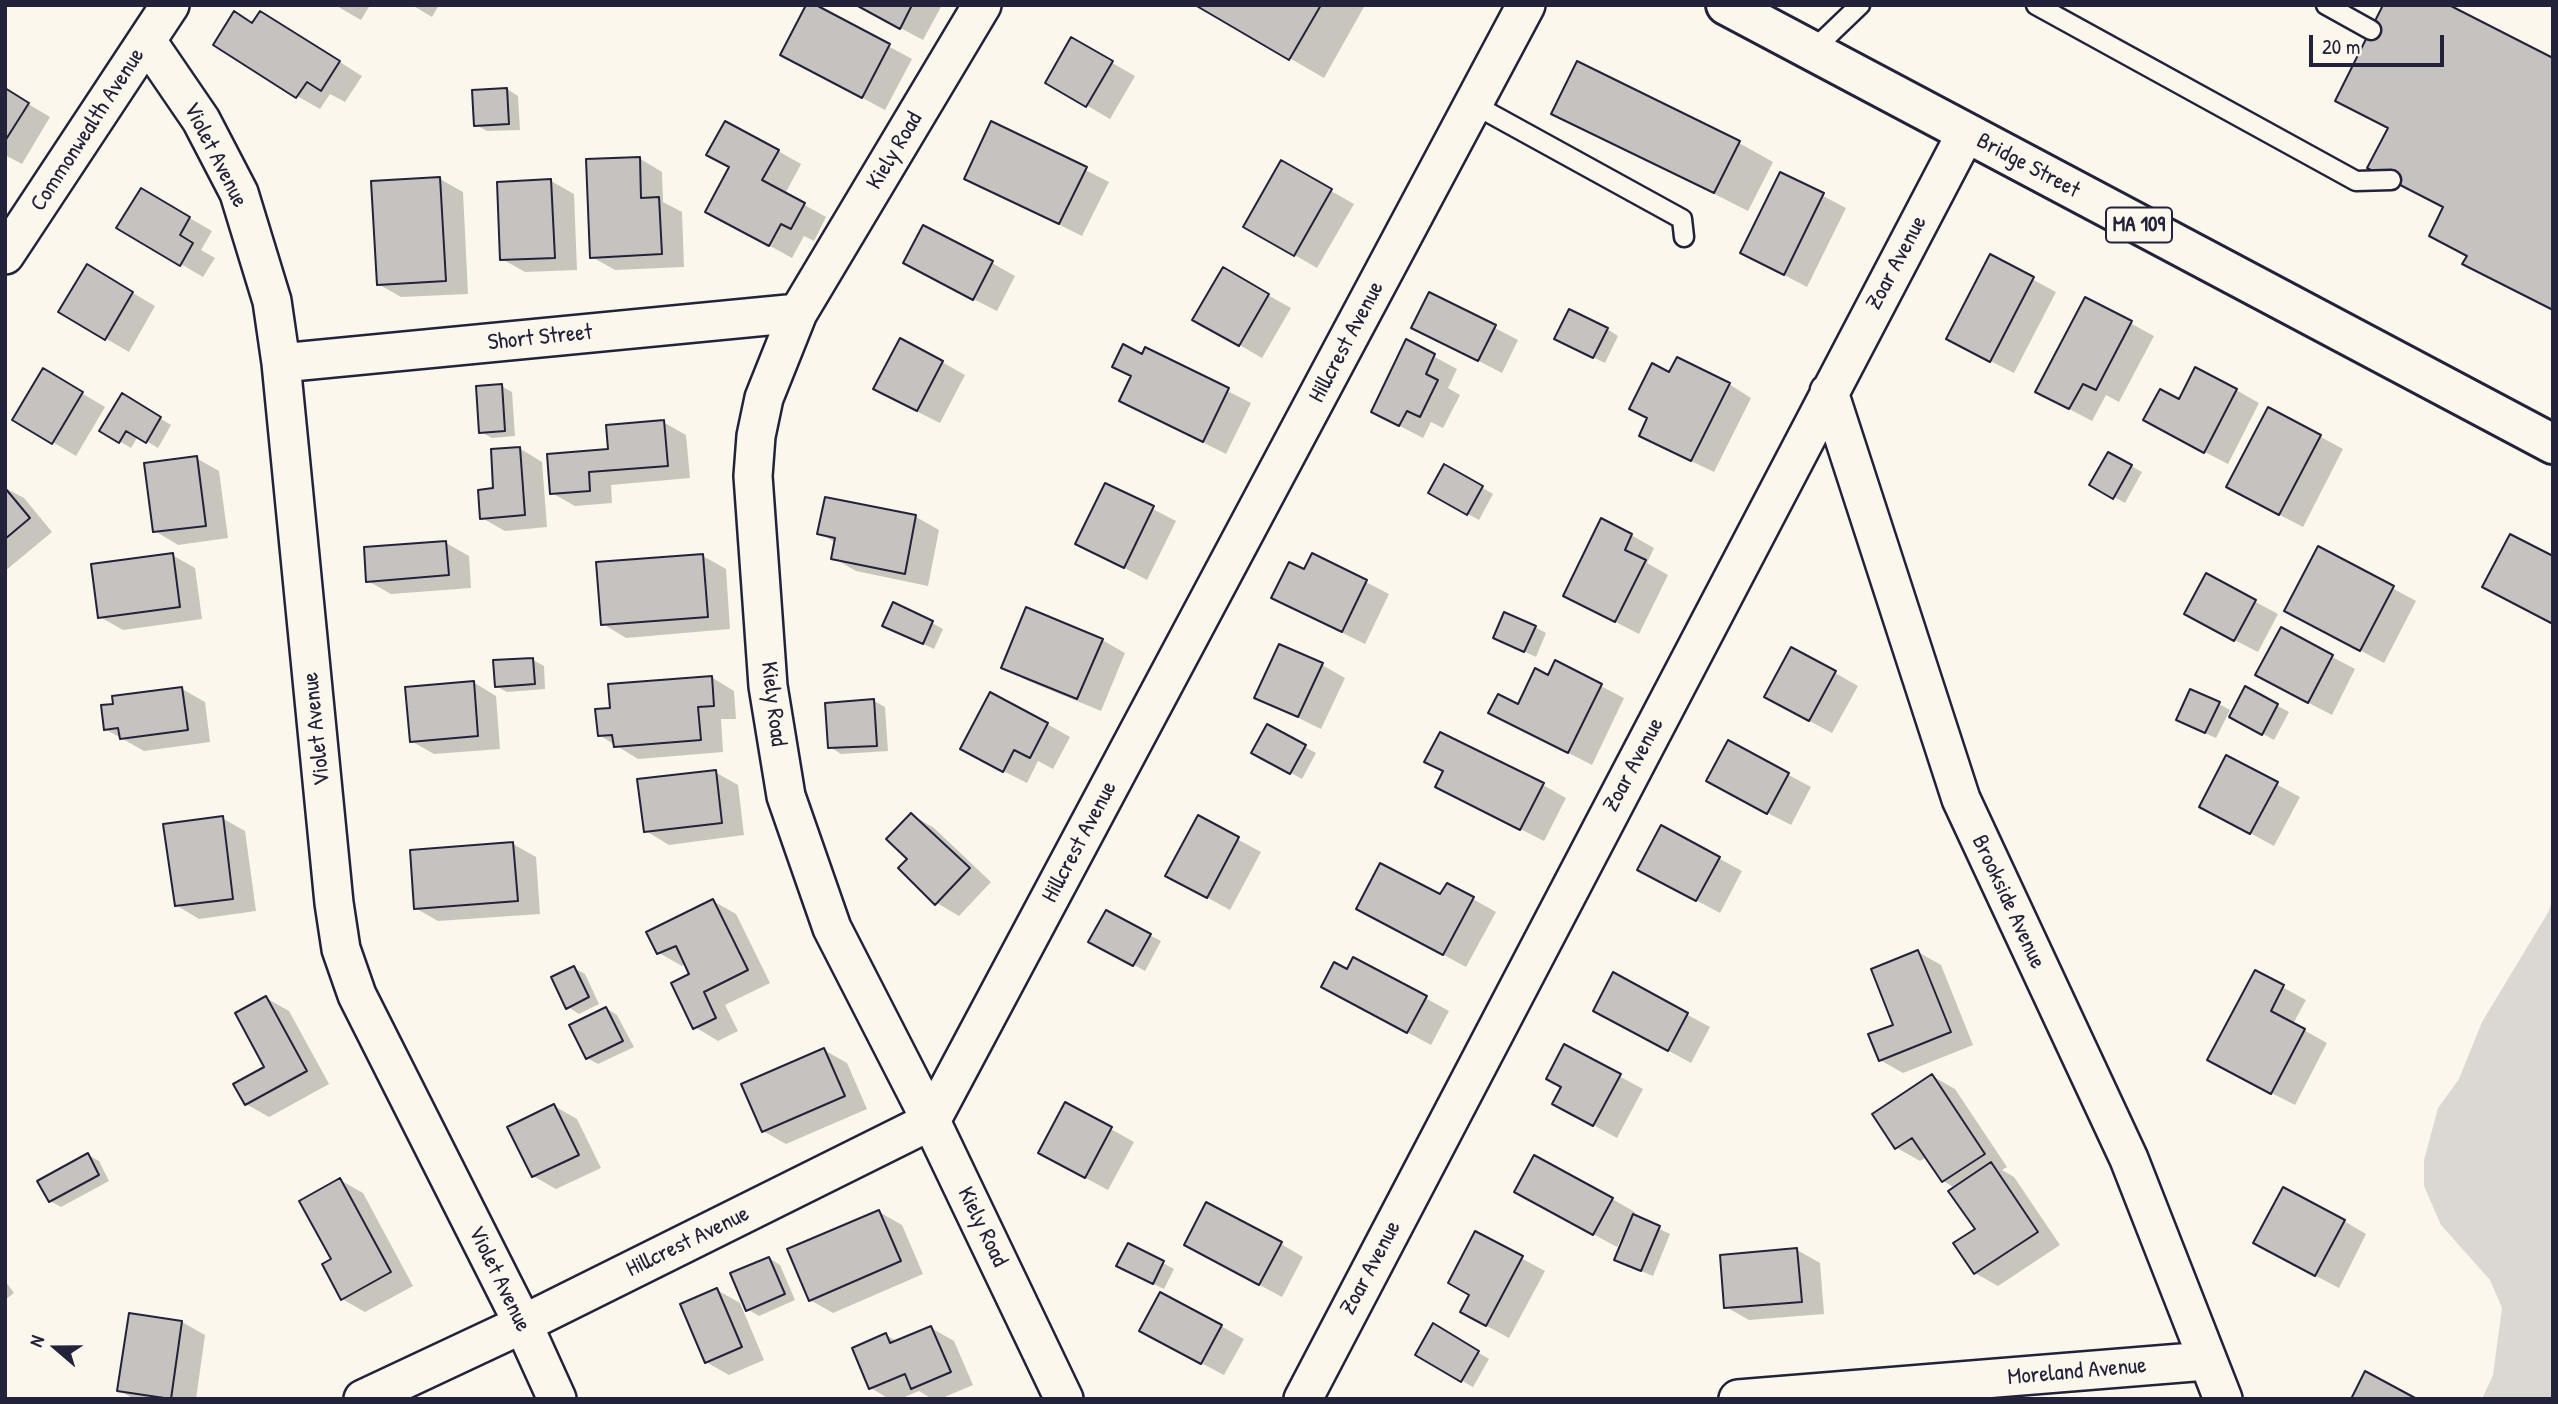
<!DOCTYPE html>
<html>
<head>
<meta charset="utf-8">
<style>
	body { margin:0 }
	#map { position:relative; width:2558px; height:1404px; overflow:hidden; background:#fbf7ec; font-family:"Patrick Hand",sans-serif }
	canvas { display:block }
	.frame { position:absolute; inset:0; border:7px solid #22223b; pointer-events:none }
	.north { position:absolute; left:21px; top:1313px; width:70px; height:70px; -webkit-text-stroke:5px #fbf7ec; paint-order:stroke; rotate:290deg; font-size:19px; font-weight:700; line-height:28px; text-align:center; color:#22223b }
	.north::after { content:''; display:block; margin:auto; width:24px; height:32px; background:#22223b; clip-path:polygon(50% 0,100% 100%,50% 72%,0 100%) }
	.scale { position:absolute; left:2309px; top:35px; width:135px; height:32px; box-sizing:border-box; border:4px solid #22223b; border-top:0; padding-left:9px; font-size:21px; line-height:24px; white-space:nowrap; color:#22223b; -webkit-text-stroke:5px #fbf7ec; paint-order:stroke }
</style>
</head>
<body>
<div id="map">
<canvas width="2558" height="1404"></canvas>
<div class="frame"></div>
<div class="north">N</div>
<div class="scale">20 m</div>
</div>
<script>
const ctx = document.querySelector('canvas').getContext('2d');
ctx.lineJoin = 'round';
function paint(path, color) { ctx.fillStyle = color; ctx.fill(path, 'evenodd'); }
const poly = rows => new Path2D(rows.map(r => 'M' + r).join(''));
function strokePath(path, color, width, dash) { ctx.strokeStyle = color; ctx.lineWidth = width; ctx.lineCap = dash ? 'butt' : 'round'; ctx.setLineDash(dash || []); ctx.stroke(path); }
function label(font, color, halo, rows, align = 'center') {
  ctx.font = font + ' "Patrick Hand",sans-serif'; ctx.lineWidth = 6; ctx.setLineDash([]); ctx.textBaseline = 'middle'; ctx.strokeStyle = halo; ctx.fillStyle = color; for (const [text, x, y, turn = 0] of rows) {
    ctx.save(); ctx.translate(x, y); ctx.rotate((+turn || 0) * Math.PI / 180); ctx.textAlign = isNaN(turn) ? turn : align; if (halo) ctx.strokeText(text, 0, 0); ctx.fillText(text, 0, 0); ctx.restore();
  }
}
const green = poly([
	[2553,897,2553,1399,2482,1399,2493,1375,2502,1308,2490,1280,2441,1225,2424,1186,2424,1160,2438,1108,2459,1079,2482,1022,2549,911]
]);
const shadow = poly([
	[335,5,370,5,361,20],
	[412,5,439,5,432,17],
	[812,5,912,59,885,110,805,67],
	[857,5,942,5,923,40],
	[1198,5,1365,5,1324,78],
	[283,26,362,76,345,102,330,94,320,109,297,96],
	[1072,40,1135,76,1110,119,1047,82],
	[2553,60,2553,311,2465,264,2468,257,2431,235,2444,209,2369,168,2389,130,2337,100],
	[507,89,518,96,520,130,487,131,476,125],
	[5,90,50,117,22,164,5,155],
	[1554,113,1739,143,1773,162,1748,211],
	[992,123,1109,182,1082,236,966,178],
	[778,151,801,164,785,194,826,217,814,241,804,236,792,258,730,224],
	[639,158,662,172,663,202,682,212,684,267,615,270,592,257],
	[1282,163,1354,204,1317,268,1245,226],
	[1781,174,1846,208,1807,287,1742,253],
	[440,179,463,192,468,294,401,297,378,284],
	[551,181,574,194,577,270,525,272,502,259],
	[141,190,212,231,201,250,215,258,203,277,119,228],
	[1991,257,2056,292,2014,373,1971,351],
	[992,263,1015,276,997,311,928,276],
	[87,266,155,306,129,352,60,312],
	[1223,270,1291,308,1262,358,1195,319],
	[1430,294,1518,340,1502,373,1413,327],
	[2086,299,2154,336,2119,402,2106,395,2092,421,2060,404],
	[1607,329,1618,336,1605,363,1567,345],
	[1407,342,1457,369,1448,388,1460,395,1443,428,1431,422,1423,438,1396,424],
	[1146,350,1251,403,1226,454,1121,401],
	[942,362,965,375,940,423,898,402],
	[43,370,105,407,76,456,14,419],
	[1669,374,1729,384,1751,398,1714,472,1664,448],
	[501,386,512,392,515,436,492,438,481,432],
	[2236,390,2259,403,2228,464,2168,433,2180,401],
	[123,396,171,425,158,448,138,436,131,448,102,431],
	[2269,409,2343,449,2303,527,2251,500],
	[663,422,686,435,690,478,611,485,612,503,575,506,552,493],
	[519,448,542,462,547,527,505,531,482,518],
	[2109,454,2142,472,2125,503,2092,485],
	[196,458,219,471,228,538,178,545,155,531],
	[1445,466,1493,494,1479,520,1430,493],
	[1106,485,1176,521,1147,580,1077,543],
	[5,488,24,498,52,532,5,571],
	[826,499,916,517,939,530,928,586,856,571,833,558,836,543,819,533],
	[1631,535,1654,548,1647,563,1668,575,1639,634,1565,596],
	[446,543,469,556,471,588,391,594,368,581],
	[2318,548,2416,601,2384,663,2309,623],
	[172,555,195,568,202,619,123,630,100,617],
	[1313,555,1389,594,1365,644,1296,610,1305,571],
	[703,556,726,569,730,629,626,638,603,624],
	[2207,576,2278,614,2258,652,2209,627],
	[932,623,943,629,934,649,895,631],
	[1535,627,1546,633,1536,657,1506,643],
	[2281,630,2355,669,2332,715,2280,688],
	[1102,640,1125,653,1101,711,1026,680,1003,667],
	[533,660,544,666,545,689,507,692,496,686],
	[1556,663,1624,698,1592,765,1490,713,1519,707,1549,677],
	[1322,665,1345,678,1321,729,1256,697],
	[1835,673,1858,686,1832,733,1789,710],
	[711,677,734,691,736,719,721,719,723,752,638,759,599,735,612,709],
	[473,682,496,696,500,749,434,754,411,741],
	[182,689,205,702,210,742,144,751,105,729],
	[2246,689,2289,712,2274,740,2231,716],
	[874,701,885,707,888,751,841,754,830,747],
	[2219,704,2230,710,2216,738,2189,726],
	[1047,724,1070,737,1053,769,1038,761,1027,783,985,762],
	[1267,727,1316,753,1302,779,1253,752],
	[1729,743,1811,787,1791,825,1731,794],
	[2226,757,2300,797,2274,846,2224,819],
	[715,772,738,785,744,835,669,845,646,831],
	[1543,785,1566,798,1544,841,1437,787],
	[912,815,934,828,991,882,959,916,937,903,910,859],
	[222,818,245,831,256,911,199,919,176,905],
	[1198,818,1261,852,1230,910,1190,888],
	[1661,827,1742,871,1720,913,1662,882],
	[513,844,536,857,540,914,438,921,415,908],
	[1448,885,1496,912,1466,967,1381,921,1441,897],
	[713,901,736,914,770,983,725,1005,738,1031,718,1041,695,1027,691,974,686,964,682,966,659,953],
	[1106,912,1161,941,1145,971,1091,941],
	[1918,952,1941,965,1973,1045,1903,1073,1880,1060,1895,1026],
	[1354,959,1449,1011,1431,1045,1346,999,1347,971],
	[574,968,585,974,599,1004,579,1014,568,1007],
	[2255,972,2306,1000,2293,1024,2327,1043,2295,1105,2232,1073],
	[1614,975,1710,1027,1691,1063,1618,1023],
	[266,998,289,1011,329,1084,269,1117,246,1104,267,1068],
	[606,1008,617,1015,634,1047,598,1064,587,1058],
	[1565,1047,1643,1089,1617,1138,1577,1116,1563,1087],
	[824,1050,847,1063,867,1109,786,1144,763,1131],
	[1932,1076,1955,1089,2007,1167,2002,1170,2014,1177,2060,1245,1998,1286,1975,1273,1977,1229,1955,1188,1943,1181,1927,1157,1920,1161,1897,1148,1875,1115],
	[1066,1104,1134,1142,1108,1190,1063,1166],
	[554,1106,577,1119,601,1168,556,1189,533,1176],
	[88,1155,99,1161,109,1181,61,1207,50,1201],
	[340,1180,363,1193,413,1286,365,1312,342,1299,334,1259],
	[1612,1199,1635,1212,1633,1216,1670,1234,1653,1276,1627,1265,1628,1231,1626,1229,1617,1247,1539,1205],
	[879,1212,902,1225,923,1274,833,1313,810,1300],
	[2344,1221,2366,1234,2339,1288,2278,1256],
	[1476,1234,1545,1271,1509,1338,1485,1325,1471,1294],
	[1281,1244,1303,1257,1282,1297,1209,1258],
	[1129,1245,1174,1269,1164,1289,1129,1272],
	[1797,1250,1820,1263,1824,1314,1749,1320,1726,1307],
	[769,1258,780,1265,795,1300,759,1316,747,1309],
	[5,1281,14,1293,5,1300],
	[717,1290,740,1303,764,1360,729,1375,706,1362],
	[182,1322,205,1335,196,1399,134,1399,119,1390],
	[1221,1326,1244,1339,1224,1375,1165,1344],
	[1434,1326,1489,1359,1473,1387,1417,1355],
	[931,1328,954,1341,973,1385,940,1399,932,1399,919,1391,900,1399,889,1399,871,1388,886,1335,898,1342]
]);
const building = poly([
	[806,5,816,5,890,44,862,98,780,55,806,5],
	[856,5,912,5,900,29,856,5],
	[1195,5,1321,5,1289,60,1195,5],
	[2383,5,2449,5,2553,58,2553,310,2462,264,2467,256,2429,236,2443,207,2367,168,2388,128,2335,101,2383,5],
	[234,11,252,23,260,11,340,61,321,91,307,82,296,98,213,45,234,11],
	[1071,37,1113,61,1086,107,1045,83,1071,37],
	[1577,61,1740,141,1714,193,1551,114,1577,61],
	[5,88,29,103,5,141,5,88],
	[507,88,509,124,474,126,472,90,507,88],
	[725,121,779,150,762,180,805,203,791,229,781,224,769,246,705,212,729,167,706,155,725,121],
	[991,121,1087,167,1059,224,964,179,991,121],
	[640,157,641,198,659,197,662,254,590,258,586,159,640,157],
	[1281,160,1332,189,1294,256,1243,227,1281,160],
	[1780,172,1824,193,1784,275,1740,253,1780,172],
	[440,177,446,281,377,285,371,181,440,177],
	[551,179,555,258,500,260,497,182,551,179],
	[141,188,190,217,180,235,193,243,180,266,116,228,141,188],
	[923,225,993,261,973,300,903,263,923,225],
	[1990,254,2034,277,1990,362,1946,339,1990,254],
	[87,264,133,292,105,340,58,312,87,264],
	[1223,267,1269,294,1239,346,1192,320,1223,267],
	[1429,292,1496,325,1478,361,1411,328,1429,292],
	[2085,297,2132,321,2096,390,2083,384,2069,409,2035,392,2085,297],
	[1569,309,1608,328,1593,358,1554,339,1569,309],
	[900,338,943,361,917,411,873,389,900,338],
	[1406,339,1435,354,1426,374,1438,380,1420,417,1407,411,1399,426,1371,412,1406,339],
	[1123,344,1142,354,1145,347,1229,388,1203,442,1119,401,1131,376,1112,367,1123,344],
	[1677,357,1730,383,1691,461,1639,436,1647,418,1629,409,1652,363,1669,372,1677,357],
	[2195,367,2237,389,2204,453,2143,420,2160,389,2179,399,2195,367],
	[43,368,83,392,52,444,12,420,43,368],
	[502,384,505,431,479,433,476,386,502,384],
	[122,393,161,417,146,443,126,431,119,443,99,431,122,393],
	[2268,407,2321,435,2279,515,2226,487,2268,407],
	[664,420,668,466,589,472,590,491,550,494,547,454,608,449,606,425,664,420],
	[520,447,525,515,480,519,478,490,493,488,491,449,520,447],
	[2108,452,2132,465,2113,499,2089,485,2108,452],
	[197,456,206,526,153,532,144,463,197,456],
	[1444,464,1483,486,1467,515,1428,493,1444,464],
	[1105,483,1154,506,1124,568,1075,544,1105,483],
	[5,488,30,518,5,539,5,488],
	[825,497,916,515,905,574,831,559,835,538,817,534,825,497],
	[1601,518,1632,534,1625,550,1646,560,1615,622,1563,596,1601,518],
	[2510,534,2553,556,2553,624,2482,587,2510,534],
	[446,541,449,575,366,582,364,547,446,541],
	[2318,546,2394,586,2360,651,2284,611,2318,546],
	[173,553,180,607,98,618,91,564,173,553],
	[1312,553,1367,580,1342,632,1271,598,1289,562,1304,569,1312,553],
	[703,554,708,617,601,625,596,562,703,554],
	[2206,573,2256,600,2234,641,2184,614,2206,573],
	[893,602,933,621,923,644,882,626,893,602],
	[1026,607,1103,639,1077,699,1001,668,1026,607],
	[1504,612,1536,626,1524,652,1493,638,1504,612],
	[2281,627,2333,655,2308,703,2255,675,2281,627],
	[1279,644,1323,663,1298,717,1254,698,1279,644],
	[1791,647,1836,671,1809,721,1764,697,1791,647],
	[533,658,535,684,495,687,493,660,533,658],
	[1555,660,1602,684,1568,753,1488,713,1498,694,1518,704,1535,668,1548,675,1555,660],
	[712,676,714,706,698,707,701,740,614,747,612,735,598,736,595,709,610,708,608,684,712,676],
	[474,681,478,736,410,742,405,687,474,681],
	[2245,686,2278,704,2262,735,2229,717,2245,686],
	[182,687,188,730,120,739,118,728,104,730,101,705,113,704,112,696,182,687],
	[2190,689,2220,702,2205,733,2176,720,2190,689],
	[990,692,1048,723,1030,758,1014,750,1003,772,960,749,990,692],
	[874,699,877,746,828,748,825,703,874,699],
	[1267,724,1306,745,1290,774,1251,753,1267,724],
	[1440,732,1544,783,1520,830,1435,787,1443,771,1424,762,1440,732],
	[1728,740,1789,773,1767,814,1706,781,1728,740],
	[2226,755,2278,782,2250,834,2199,807,2226,755],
	[716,770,722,823,644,832,637,779,716,770],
	[911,813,970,868,935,905,898,868,907,859,886,839,911,813],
	[1198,815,1239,837,1207,898,1165,876,1198,815],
	[223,816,233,899,175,906,163,824,223,816],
	[1661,825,1720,857,1696,901,1637,870,1661,825],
	[513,842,518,901,414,909,410,850,513,842],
	[1380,863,1440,894,1447,883,1474,897,1443,955,1356,909,1380,863],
	[713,899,748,970,704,992,716,1018,693,1029,671,983,689,974,676,946,657,954,646,932,713,899],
	[1106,910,1151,934,1133,966,1088,942,1106,910],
	[1918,950,1951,1032,1879,1061,1868,1034,1893,1025,1871,969,1918,950],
	[1353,957,1427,996,1407,1033,1321,987,1334,962,1347,969,1353,957],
	[574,966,589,997,566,1009,551,977,574,966],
	[2255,970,2284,985,2271,1011,2305,1029,2271,1094,2207,1060,2255,970],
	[1613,972,1688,1013,1668,1051,1593,1011,1613,972],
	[266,996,307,1071,245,1105,233,1084,264,1067,235,1013,266,996],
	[606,1007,623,1041,586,1059,569,1025,606,1007],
	[1564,1044,1621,1074,1593,1126,1552,1104,1561,1087,1546,1079,1564,1044],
	[824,1048,845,1096,762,1132,741,1084,824,1048],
	[1932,1074,1985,1154,1942,1182,1912,1138,1895,1149,1872,1114,1932,1074],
	[1065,1102,1112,1127,1085,1178,1038,1153,1065,1102],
	[554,1104,579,1155,532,1177,507,1127,554,1104],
	[88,1153,99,1175,49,1202,37,1181,88,1153],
	[1534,1155,1613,1198,1593,1235,1514,1192,1534,1155],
	[1991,1162,2038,1232,1974,1274,1953,1243,1975,1229,1948,1191,1991,1162],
	[340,1178,391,1272,341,1300,322,1264,331,1259,299,1201,340,1178],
	[2283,1187,2345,1220,2315,1276,2253,1243,2283,1187],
	[1206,1202,1282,1242,1259,1285,1184,1245,1206,1202],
	[879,1210,901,1261,809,1301,787,1249,879,1210],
	[1633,1214,1660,1226,1641,1271,1614,1260,1633,1214],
	[1475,1231,1523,1256,1486,1326,1460,1312,1469,1295,1448,1283,1475,1231],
	[1128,1243,1164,1261,1153,1284,1116,1266,1128,1243],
	[1797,1248,1802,1302,1724,1308,1720,1255,1797,1248],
	[769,1257,785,1294,746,1311,730,1273,769,1257],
	[717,1288,742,1347,705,1363,680,1304,717,1288],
	[1160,1292,1222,1325,1201,1364,1139,1331,1160,1292],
	[129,1313,182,1321,171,1399,117,1391,129,1313],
	[1433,1323,1479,1351,1461,1382,1415,1355,1433,1323],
	[931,1326,951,1372,911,1389,905,1374,869,1389,852,1348,886,1333,890,1343,931,1326],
	[2365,1371,2417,1399,2351,1399,2365,1371]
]);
const service = poly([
	[2036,5,2356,181,2391,180],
	[2326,5,2371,30],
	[1811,52,1860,5],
	[1473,104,1682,219,1684,237]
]);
const minor = poly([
	[982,5,798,313,764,398,756,436,753,476,768,686,786,796,832,928,931,1121,1064,1399],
	[147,41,201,120,239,193,272,301,281,363,334,903,341,949,357,995,523,1324,557,1399],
	[5,255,170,5],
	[281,363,798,313],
	[1829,392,1961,799,2129,1159,2223,1399],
	[363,1399,523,1324,931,1121,1526,5],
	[1303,1399,1966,133],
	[1738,1399,2206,1361]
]);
const primary = poly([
	[1726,5,2553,444]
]);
const shields = [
	[2139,225,66]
];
const shieldNames = [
	["MA 109",2139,225]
];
const streetNames = [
	["Commonwealth Avenue",88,130,-57],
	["Kiely Road",895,151,-59],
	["Violet Avenue",215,155,63],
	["Bridge Street",2028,166,28],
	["Zoar Avenue",1897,263,-62],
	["Short Street",540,338,-6],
	["Hillcrest Avenue",1347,342,-62],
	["Kiely Road",773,704,83],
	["Violet Avenue",317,729,-96],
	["Zoar Avenue",1634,765,-62],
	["Hillcrest Avenue",1080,842,-62],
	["Brookside Avenue",2008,902,65],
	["Kiely Road",982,1227,64],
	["Hillcrest Avenue",688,1242,-26],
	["Zoar Avenue",1371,1268,-62],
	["Violet Avenue",499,1279,64],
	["Moreland Avenue",2077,1372,-5]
];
paint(green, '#dbd8d3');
paint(shadow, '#0003');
paint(building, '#c6c2c0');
strokePath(building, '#22223b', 2);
strokePath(service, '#22223b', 23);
strokePath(minor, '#22223b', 42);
strokePath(primary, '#22223b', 44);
strokePath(service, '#fbf7ec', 18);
strokePath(minor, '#fbf7ec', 37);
strokePath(primary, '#fbf7ec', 38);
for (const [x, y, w] of shields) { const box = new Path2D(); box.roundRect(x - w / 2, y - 17.5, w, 35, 5); ctx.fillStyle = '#fbf7ec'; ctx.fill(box); strokePath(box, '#22223b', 2); }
label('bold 21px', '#22223b', null, shieldNames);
label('23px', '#22223b', '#fbf7ec', streetNames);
</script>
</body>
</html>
